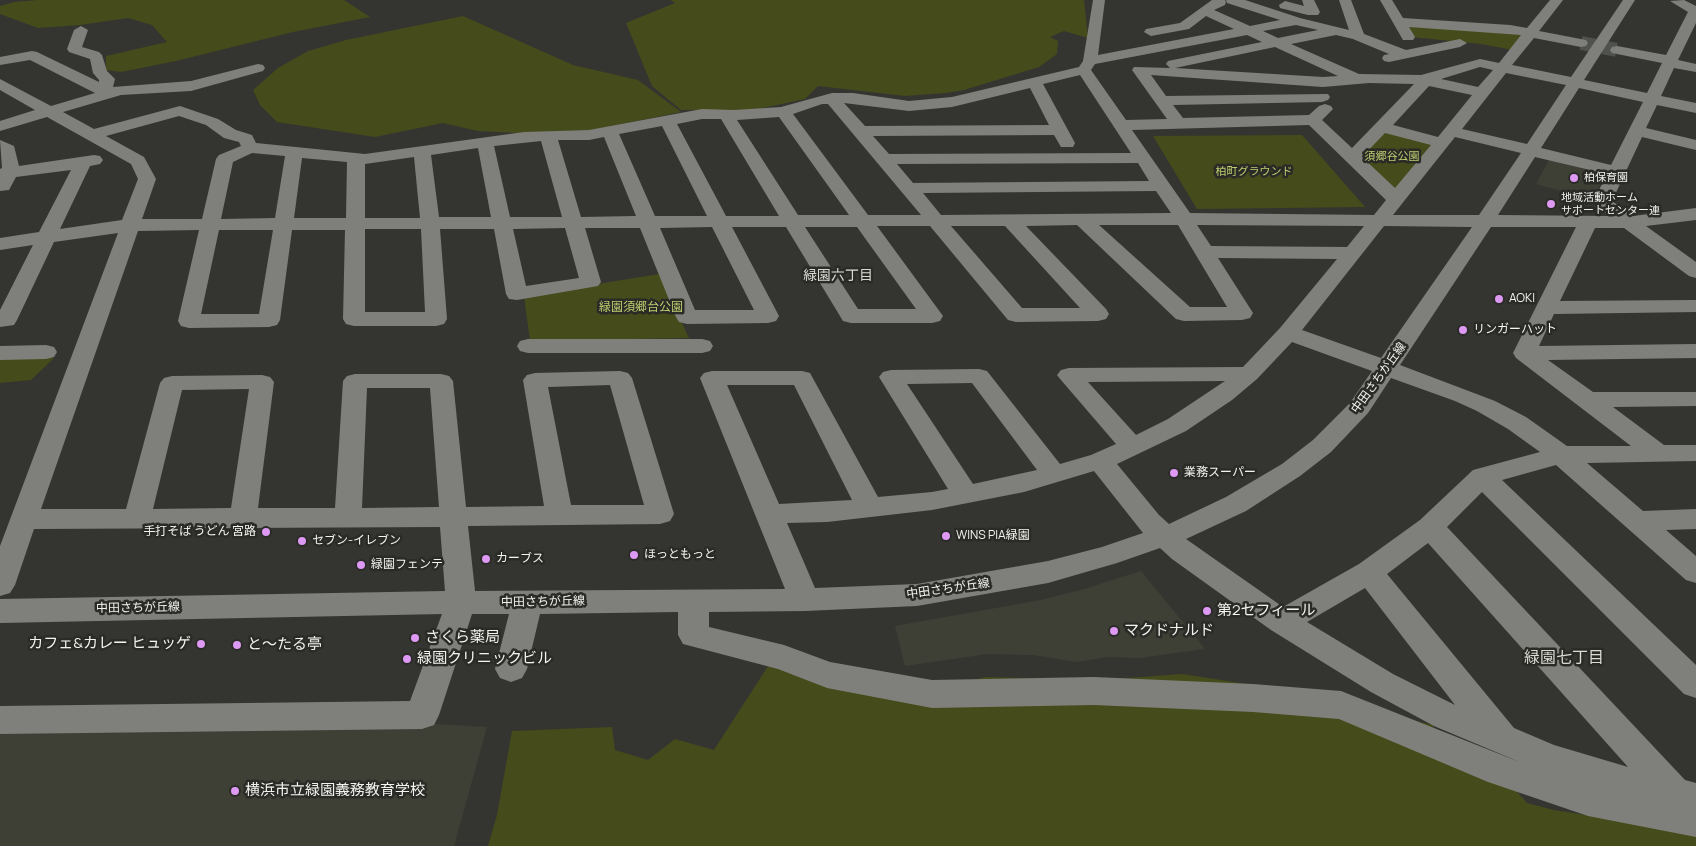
<!DOCTYPE html>
<html>
<head>
<meta charset="utf-8">
<style>
	body { margin:0 }
	canvas { display:block; background:#343530 }
</style>
</head>
<body>
<canvas width="1696" height="846"></canvas>
<script>
const ctx = document.querySelector('canvas').getContext('2d');
ctx.lineJoin = 'round';
function paint(path, color) { ctx.fillStyle = color; ctx.fill(path, 'evenodd'); }
const poly = rows => new Path2D(rows.map(r => 'M' + r).join(''));
function strokePath(path, color, width, dash) { ctx.strokeStyle = color; ctx.lineWidth = width; ctx.lineCap = dash ? 'butt' : 'round'; ctx.setLineDash(dash || []); ctx.stroke(path); }
function label(font, color, halo, rows, align = 'center') {
  ctx.font = font + ' Manrope,"Noto Sans JP",sans-serif'; ctx.lineWidth = 5; ctx.setLineDash([]); ctx.textBaseline = 'middle'; ctx.strokeStyle = halo; ctx.fillStyle = color; for (const [text, x, y, turn = 0] of rows) {
    ctx.save(); ctx.translate(x, y); ctx.rotate((+turn || 0) * Math.PI / 180); ctx.textAlign = isNaN(turn) ? turn : align; if (halo) ctx.strokeText(text, 0, 0); ctx.fillText(text, 0, 0); ctx.restore();
  }
}
const built = poly([
	[1550,158,1606,171,1593,200,1536,184],
	[1141,571,1205,649,1139,658,1108,657,1077,662,1033,655,987,654,905,666,895,626,1041,600,1084,589],
	[433,724,487,727,454,846,0,846,0,735,2,734]
]);
const green = poly([
	[38,0,344,0,370,17,293,32,176,61,121,72,106,70,106,56,167,42,152,25,128,18,80,25,38,28,0,14,0,6,14,2],
	[671,0,1084,0,1088,38,1064,31,1050,37,1058,41,1057,54,1039,67,964,90,946,93,905,96,818,86,805,99,753,110,681,110,652,86,626,23,675,3],
	[463,16,573,65,638,80,681,112,592,130,516,133,478,131,443,123,375,137,277,122,260,105,253,90,278,68,308,51,346,40],
	[1404,24,1525,34,1513,50,1481,44,1411,37],
	[1386,130,1434,143,1394,192,1358,159],
	[1302,135,1365,207,1197,209,1153,136],
	[659,274,689,338,530,341,524,296],
	[54,358,31,380,0,383,0,359],
	[770,663,936,691,985,677,1101,680,1182,674,1253,685,1433,725,1437,743,1512,786,1527,803,1554,810,1604,818,1696,814,1696,846,488,846,497,815,512,731,612,727,615,750,648,760,675,739,714,750]
]);
const minorTunnel = poly([
	[1581,43,1617,50]
]);
const minor = poly([
	[1093,0,1105,0,1098,55,1234,29,1206,16,1189,29,1151,36,1144,32,1146,29,1180,23,1212,0,1225,0,1226,2,1225,5,1214,10,1250,26,1280,20,1227,3,1226,0,1245,0,1300,18,1349,30,1339,0,1351,0,1364,34,1406,50,1460,39,1467,43,1460,47,1389,62,1384,61,1382,58,1384,55,1389,54,1353,39,1336,35,1291,44,1359,74,1421,75,1480,59,1499,63,1521,35,1409,27,1415,37,1413,40,1403,40,1380,0,1392,0,1403,18,1510,25,1527,28,1550,0,1563,0,1539,31,1586,40,1588,43,1586,46,1581,47,1534,38,1512,65,1571,77,1623,0,1635,0,1584,80,1647,93,1662,63,1612,53,1610,50,1612,47,1617,46,1666,55,1688,12,1670,1,1684,0,1696,6,1696,23,1678,60,1696,64,1696,72,1674,68,1661,96,1696,103,1696,113,1657,105,1646,128,1696,140,1696,150,1642,137,1612,201,1633,216,1696,208,1696,220,1646,226,1696,262,1696,278,1689,276,1624,228,1595,228,1560,301,1696,300,1696,312,1554,314,1539,346,1696,344,1696,358,1548,360,1593,392,1696,392,1696,406,1613,407,1664,445,1696,445,1696,461,1587,463,1643,511,1696,509,1696,529,1666,530,1696,556,1696,583,1686,580,1556,465,1502,480,1696,665,1696,698,1684,694,1482,492,1447,527,1685,780,1696,783,1696,837,1588,816,1488,782,1339,719,1253,712,1094,705,932,708,827,688,778,669,683,644,678,635,678,612,540,614,527,669,522,678,511,682,500,678,495,669,509,614,472,614,439,715,434,725,422,729,0,734,0,706,410,701,442,614,0,623,0,599,445,591,440,527,34,529,15,585,10,593,0,596,0,546,118,233,54,242,17,320,14,325,0,327,0,310,33,245,0,250,0,238,39,232,71,170,16,177,9,190,0,191,0,169,2,168,0,140,14,146,19,166,94,155,100,156,103,160,100,164,90,166,60,229,122,220,138,179,131,164,47,117,0,131,0,121,35,110,0,90,0,79,51,106,95,93,30,60,0,65,0,57,32,51,37,52,99,82,99,80,93,73,90,59,69,52,67,49,74,30,81,26,88,30,82,47,99,52,102,55,107,71,115,79,113,87,191,81,258,64,263,65,265,68,263,71,191,91,121,95,63,112,94,129,180,106,218,119,236,130,252,135,256,143,365,154,524,132,589,130,702,109,734,110,781,107,832,93,853,93,909,101,952,97,1079,67,1083,61,1093,0],
	[1296,25,1318,30,1278,38,1263,31,1296,25],
	[1247,35,1262,42,1168,61,1166,64,1170,68,1134,67,1132,70,1167,119,1126,120,1091,70,1095,64,1247,35],
	[1275,47,1338,76,1323,77,1175,68,1275,47],
	[1480,67,1493,70,1478,87,1441,79,1480,67],
	[1506,73,1566,85,1527,144,1462,129,1506,73],
	[1080,75,1131,153,889,154,873,136,1054,135,1061,147,1073,147,1075,143,1043,84,1080,75],
	[1151,75,1323,87,1369,83,1414,84,1352,148,1322,120,1333,109,1331,106,1325,104,1319,106,1309,115,1183,118,1173,105,1322,102,1328,100,1330,97,1328,94,1166,96,1151,75],
	[1429,86,1472,95,1438,137,1393,125,1429,86],
	[1030,88,1049,125,865,126,844,103,909,111,952,107,1030,88],
	[1579,88,1643,102,1611,165,1541,148,1579,88],
	[822,104,828,104,921,215,868,215,793,114,822,104],
	[179,116,206,125,224,138,239,142,241,146,219,155,216,159,202,219,142,219,156,179,144,157,106,136,179,116],
	[779,117,849,215,798,215,737,120,779,117],
	[702,119,721,119,779,216,726,216,677,124,702,119],
	[1309,125,1386,200,1374,215,1190,213,1132,130,1309,125],
	[662,126,707,216,655,216,619,134,662,126],
	[1385,133,1431,145,1395,188,1362,157,1385,133],
	[604,137,636,216,581,217,558,140,589,140,604,137],
	[1455,137,1521,153,1479,215,1393,215,1455,137],
	[541,141,562,217,510,217,494,146,541,141],
	[478,148,491,217,439,217,431,155,478,148],
	[252,153,285,156,275,218,221,219,233,162,252,153],
	[414,157,420,218,365,218,365,164,414,157],
	[1535,157,1607,174,1593,202,1609,216,1498,215,1535,157],
	[302,158,347,162,346,218,294,218,302,158],
	[1138,163,1149,181,913,183,897,164,1138,163],
	[1156,191,1171,213,941,215,923,193,1156,191],
	[1077,225,1176,319,1184,321,1242,320,1250,318,1253,313,1218,258,1337,259,1280,328,1243,367,1069,368,1061,370,1057,375,1061,380,1116,444,1091,455,1060,464,987,371,979,369,891,370,883,372,879,377,948,489,932,492,878,497,810,373,802,371,712,371,704,373,700,378,785,589,475,591,468,526,660,524,670,521,674,514,632,378,628,373,620,371,535,373,527,375,523,380,544,506,466,507,453,381,449,376,441,374,355,374,347,376,343,381,335,508,258,508,274,382,270,377,262,375,172,376,164,378,160,383,126,509,41,509,138,231,199,230,178,321,181,326,189,328,269,327,277,325,280,320,292,230,345,230,343,319,346,324,354,326,436,326,444,324,447,319,440,229,494,229,506,294,509,299,517,300,598,286,601,282,585,228,640,228,676,317,679,322,687,324,768,323,776,321,779,316,732,227,786,227,843,321,851,323,932,323,940,321,943,316,877,226,930,226,1008,320,1016,322,1098,321,1106,319,1109,314,1106,309,1026,226,1077,225],
	[1099,225,1178,225,1227,307,1190,307,1099,225],
	[1197,225,1364,226,1347,247,1211,246,1197,225],
	[951,226,1005,226,1080,308,1022,308,951,226],
	[1384,226,1472,227,1381,358,1302,330,1384,226],
	[712,227,754,310,695,310,660,228,712,227],
	[805,227,857,227,916,309,858,309,805,227],
	[1491,227,1576,227,1513,353,1516,358,1631,446,1567,446,1526,417,1495,401,1400,365,1491,227],
	[565,228,579,278,526,286,513,229,565,228],
	[365,229,421,229,425,312,365,312,365,229],
	[219,230,273,230,259,314,201,314,219,230],
	[1292,342,1372,371,1350,403,1313,440,1282,464,1226,497,1169,524,1159,515,1117,464,1186,431,1232,400,1257,379,1292,342],
	[1391,378,1455,401,1477,411,1508,429,1540,452,1473,470,1420,520,1359,564,1283,607,1186,539,1246,511,1300,476,1331,452,1368,413,1391,378],
	[1225,381,1168,419,1136,435,1088,382,1225,381],
	[972,383,1037,470,973,484,907,384,972,383],
	[610,385,644,505,571,505,548,387,610,385],
	[727,385,794,385,852,500,779,504,727,385],
	[367,388,430,388,439,507,362,508,367,388],
	[249,389,231,508,153,509,182,390,249,389],
	[1094,471,1143,533,1102,547,1048,561,917,584,815,588,787,523,827,522,932,510,1024,492,1094,471],
	[1428,543,1628,767,1554,745,1514,728,1387,574,1428,543],
	[1160,548,1172,559,1271,630,1371,692,1434,726,1522,763,1341,691,1253,684,1094,677,932,680,830,662,784,645,709,627,709,612,805,611,917,606,1048,583,1117,563,1160,548],
	[1365,588,1455,705,1393,674,1307,622,1365,588],
	[1302,0,1314,0,1320,12,1318,15,1308,15,1280,8,1279,5,1285,1,1304,6,1302,0],
	[528,339,702,339,710,341,713,346,710,351,702,353,528,353,520,351,517,346,520,341,528,339],
	[46,345,54,347,57,352,54,357,46,359,0,360,0,346,46,345]
]);
const markers = [
	[1574,178,5,"#dd99f3"],
	[1551,204,5,"#dd99f3"],
	[1499,299,5,"#dd99f3"],
	[1463,330,5,"#dd99f3"],
	[1174,473,5,"#dd99f3"],
	[266,532,5,"#dd99f3"],
	[946,536,5,"#dd99f3"],
	[302,541,5,"#dd99f3"],
	[634,555,5,"#dd99f3"],
	[486,559,5,"#dd99f3"],
	[361,565,5,"#dd99f3"],
	[1207,611,5,"#dd99f3"],
	[1114,631,5,"#dd99f3"],
	[415,638,5,"#dd99f3"],
	[201,644,5,"#dd99f3"],
	[237,645,5,"#dd99f3"],
	[407,659,5,"#dd99f3"],
	[235,791,5,"#dd99f3"]
];
const farParknames = [
	["須郷谷公園",1392,157],
	["柏町グラウンド",1254,172]
];
const farPoinames = [
	["柏保育園",1584,178],
	["地域活動ホーム",1561,198],
	["サポートセンター連",1561,211]
];
const poiNames = [
	["AOKI",1509,299],
	["リンガーハット",1473,330],
	["業務スーパー",1184,473],
	["手打そば うどん 宮路",256,532,"right"],
	["WINS PIA緑園",956,536],
	["セブン-イレブン",312,541],
	["ほっともっと",644,555],
	["カーブス",496,559],
	["緑園フェンテ",371,565]
];
const parkNames = [
	["緑園須郷台公園",641,308]
];
const streetNames = [
	["中田さちが丘線",1379,378,-54],
	["中田さちが丘線",948,589,-8],
	["中田さちが丘線",543,602,-1],
	["中田さちが丘線",138,608,-1]
];
const neighbourhoodNames = [
	["緑園六丁目",838,276]
];
const nearPoinames = [
	["第2セフィール",1217,611],
	["マクドナルド",1124,631],
	["さくら薬局",425,638],
	["カフェ&カレー ヒュッゲ",191,644,"right"],
	["と～たる亭",247,645],
	["緑園クリニックビル",417,659],
	["横浜市立緑園義務教育学校",245,791]
];
const nearNeighbourhoodnames = [
	["緑園七丁目",1564,659]
];
paint(built, '#3e4035');
paint(green, '#454b1a');
strokePath(minorTunnel, '#50524d', 14, [14, 8]);
paint(minor, '#7f807b');
for (const [x, y, r, color] of markers) { const dot = new Path2D(); dot.arc(x, y, r, 0, 2 * Math.PI); ctx.fillStyle = color; ctx.fill(dot); strokePath(dot, '#2a2b27', 2); }
label('11px', '#becd6f', '#2a2b27', farParknames);
label('11px', '#f2f3ef', '#2a2b27', farPoinames, 'left');
label('12px', '#f2f3ef', '#2a2b27', poiNames, 'left');
label('12px', '#becd6f', '#2a2b27', parkNames);
label('12px', '#f2f3ef', '#2a2b27', streetNames);
label('14px', '#d9dad4', '#2a2b27', neighbourhoodNames);
label('15px', '#f2f3ef', '#2a2b27', nearPoinames, 'left');
label('16px', '#d9dad4', '#2a2b27', nearNeighbourhoodnames);
</script>
</body>
</html>
